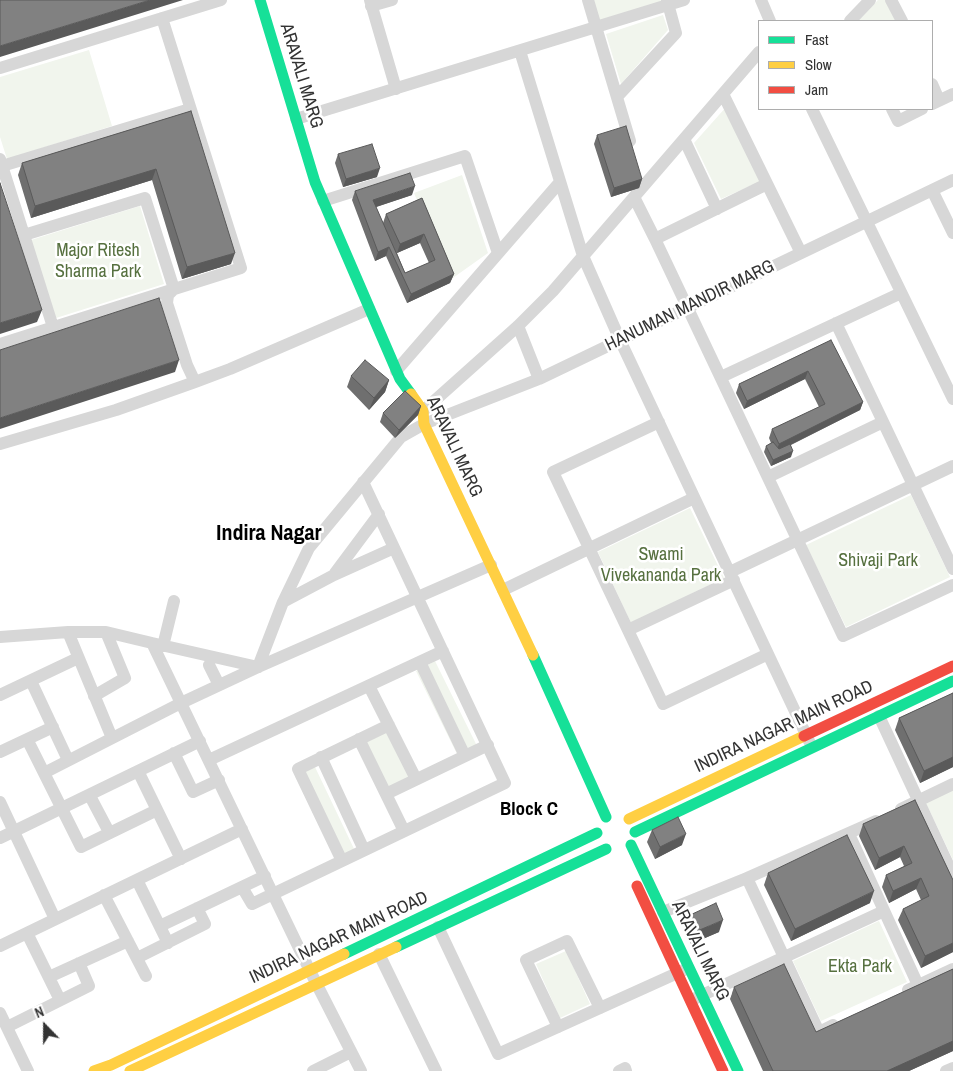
<!DOCTYPE html>
<html>
<head>
<meta charset="utf-8">
<style>
	body { margin:0 }
	#map { position:relative; width:953px; height:1071px; overflow:hidden; background:#fff; font-family:"Archivo Narrow",sans-serif }
	canvas { display:block }
	.legend { position:absolute; left:758px; top:20px; width:175px; height:90px; box-sizing:border-box; background:#fff; border:1px solid #adadad; margin:0; padding:6px 9px; list-style:none; font-size:15px; color:#333 }
	.legend li { display:flex; align-items:center; gap:10px; height:25px }
	.legend b { width:25px; border:1px solid #adadad }
	.north { position:absolute; left:20px; top:1001px; width:50px; height:50px; -webkit-text-stroke:4px #fff; paint-order:stroke; rotate:338deg; font-size:14px; font-weight:700; line-height:20px; text-align:center; color:#333 }
	.north::after { content:''; display:block; margin:auto; width:18px; height:22px; background:#333; clip-path:polygon(50% 0,100% 100%,50% 72%,0 100%) }
</style>
</head>
<body>
<div id="map">
<canvas width="953" height="1071"></canvas>
<ul class="legend">
<li><b style="height:6px;background:#16e098"></b>Fast</li>
<li><b style="height:6px;background:#ffcf43"></b>Slow</li>
<li><b style="height:6px;background:#f24e42"></b>Jam</li>
</ul>
<div class="north">N</div>
</div>
<script>
const ctx = document.querySelector('canvas').getContext('2d');
ctx.lineJoin = 'round';
function paint(path, color) { ctx.fillStyle = color; ctx.fill(path, 'evenodd'); }
const poly = rows => new Path2D(rows.map(r => 'M' + r).join(''));
function strokePath(path, color, width, dash) { ctx.strokeStyle = color; ctx.lineWidth = width; ctx.lineCap = dash ? 'butt' : 'round'; ctx.setLineDash(dash || []); ctx.stroke(path); }
function label(font, color, halo, rows, align = 'center') {
  ctx.font = font + ' "Archivo Narrow",sans-serif'; ctx.lineWidth = 5; ctx.setLineDash([]); ctx.textBaseline = 'middle'; ctx.strokeStyle = halo; ctx.fillStyle = color; for (const [text, x, y, turn = 0] of rows) {
    ctx.save(); ctx.translate(x, y); ctx.rotate((+turn || 0) * Math.PI / 180); ctx.textAlign = isNaN(turn) ? turn : align; if (halo) ctx.strokeText(text, 0, 0); ctx.fillText(text, 0, 0); ctx.restore();
  }
}
const green = poly([
	[593,0,663,0,663,1,600,21],
	[878,0,888,0,898,21,860,21,859,20],
	[663,15,668,30,621,84,606,34],
	[89,50,112,126,7,159,0,137,0,77],
	[727,106,761,181,721,199,694,143],
	[462,175,488,253,450,280,414,193],
	[140,206,164,284,56,318,31,240],
	[911,495,950,577,846,627,806,545],
	[690,508,724,578,631,623,598,552],
	[435,661,478,748,459,758,416,671],
	[388,731,412,780,385,793,361,744],
	[315,767,356,853,337,862,295,776],
	[953,790,953,860,926,803],
	[879,921,907,982,821,1021,793,961],
	[566,951,590,1004,560,1018,536,964]
]);
const street = poly([
	[370,0,396,89],
	[588,0,630,141],
	[761,0,770,21],
	[891,0,902,21],
	[371,6,392,0],
	[850,21,870,0],
	[520,51,583,256,620,340,809,741],
	[0,68,221,0],
	[932,84,939,100],
	[723,94,801,253],
	[617,97,676,33,667,0],
	[932,104,953,94],
	[812,109,953,399],
	[892,109,898,121,922,109],
	[296,119,684,0],
	[684,139,717,209],
	[0,159,53,327],
	[2,166,190,109],
	[932,190,953,233],
	[634,197,655,239,767,184],
	[323,201,465,156,498,253],
	[24,235,145,198,174,289,168,295,167,303,187,365,195,382],
	[655,239,843,636,953,585],
	[836,323,953,569],
	[518,326,539,379],
	[0,344,241,268,162,18],
	[396,371,560,182],
	[721,377,901,293],
	[423,411,518,326,553,291,759,52],
	[659,422,553,472,663,704,768,654],
	[0,444,116,410,195,382,230,369,369,309],
	[768,477,883,422],
	[730,572,953,466],
	[335,573,379,514],
	[503,590,694,498],
	[283,602,334,575,394,548],
	[628,630,734,580],
	[68,632,112,738],
	[0,637,68,632,106,632,152,643,310,971,361,1071],
	[152,643,258,667,283,602,309,548,401,437,424,424,539,379,953,180],
	[163,646,174,601],
	[420,662,465,756],
	[209,665,219,685],
	[31,681,68,760],
	[369,686,416,779],
	[0,695,78,658],
	[94,696,125,678,106,632],
	[879,716,953,875],
	[27,739,81,847,157,810],
	[359,739,404,831],
	[0,752,53,727],
	[174,753,193,792,219,780],
	[321,757,364,850],
	[209,760,443,651],
	[138,771,181,859],
	[44,773,181,703,258,667,491,565],
	[386,794,488,745],
	[90,796,109,832],
	[0,802,55,919],
	[901,809,953,784],
	[849,834,918,985],
	[0,838,200,741],
	[342,861,298,769,389,725],
	[747,878,819,1032,833,1025],
	[137,880,168,943],
	[242,887,252,904,505,783,363,482],
	[104,895,146,976],
	[663,912,747,878,876,821],
	[160,926,265,876],
	[438,927,498,1054,684,970],
	[27,933,60,1000],
	[0,946,242,829],
	[379,954,436,1071],
	[137,958,205,924,197,908],
	[49,977,128,941],
	[908,990,953,969],
	[696,998,884,911],
	[0,1013,28,1071],
	[7,1027,89,986,79,963],
	[558,1027,526,960,567,941,600,1008],
	[313,1071,351,1052],
	[619,1071,625,1068,626,1071],
	[946,1071,953,1068]
]);
const fast = poly([
	[260,0,315,182,400,379,411,394],
	[533,655,606,817],
	[635,832,953,681],
	[631,845,738,1071],
	[396,947,606,849],
	[344,954,597,833]
]);
const slow = poly([
	[411,394,423,411,424,424,533,655],
	[629,819,804,736],
	[94,1071,111,1065,344,954],
	[130,1071,396,947]
]);
const jam = poly([
	[804,736,953,666],
	[637,886,723,1071]
]);
const wall = poly([
	[191,111,231,264,182,279,152,180,31,218,18,175,22,163],
	[597,135,642,179,639,188,611,197,594,144],
	[338,154,377,177,343,187,335,163],
	[355,191,412,195,376,207,383,223,386,214,422,198,454,274,450,283,407,303,386,256,375,261,352,200],
	[420,243,429,263,405,273,397,253],
	[831,340,863,402,860,410,791,445,791,457,771,466,764,452,766,446,771,443,769,438,772,429,819,407,805,379,744,409,736,393,739,384],
	[351,376,389,380,385,392,369,410,347,387],
	[421,406,418,415,395,438,380,422,383,413],
	[953,693,953,767,920,783,895,730,899,718],
	[915,800,953,880,953,952,921,968,898,920,903,909,921,900,916,889,889,903,882,887,886,875,904,866,900,857,875,870,859,836,863,824],
	[652,830,682,845,655,859,647,842],
	[768,873,870,903,791,941,764,885],
	[688,916,719,932,691,944,684,928],
	[953,969,953,1051,909,1071,763,1071,730,999,734,987,816,1032]
]);
const shadedWall = poly([
	[150,0,183,0,0,57,0,46],
	[380,168,377,177,343,187,346,179],
	[156,169,152,180,31,218,35,206],
	[642,179,639,188,611,197,614,188],
	[415,186,412,195,370,209,373,200],
	[424,234,420,243,397,253,400,244],
	[389,247,386,256,375,261,378,252],
	[235,253,231,264,182,279,187,267],
	[454,274,450,283,407,303,411,294],
	[42,310,37,322,0,334,0,323],
	[179,360,175,372,0,429,0,418],
	[808,371,805,379,744,409,747,401],
	[389,380,385,392,369,410,374,398],
	[863,402,860,410,776,452,779,444],
	[421,406,418,415,395,438,399,430],
	[793,451,791,457,771,466,773,460],
	[953,757,953,767,920,783,924,771],
	[686,834,682,845,655,859,660,847],
	[904,846,900,857,875,870,879,858],
	[921,878,916,889,889,903,893,891],
	[874,891,870,903,791,941,795,929],
	[723,920,719,932,691,944,695,932],
	[953,943,953,952,921,968,925,956],
	[953,1041,953,1051,909,1071,887,1071]
]);
const building = poly([
	[0,0,150,0,0,46,0,0],
	[191,111,235,253,187,267,156,169,35,206,22,163,191,111],
	[626,126,642,179,614,188,597,135,626,126],
	[372,144,380,168,346,179,338,154,372,144],
	[410,173,415,186,373,200,405,273,435,260,424,234,400,244,386,214,422,198,454,274,411,294,389,247,378,252,355,191,410,173],
	[0,183,42,310,0,323,0,183],
	[159,298,179,360,0,418,0,350,159,298],
	[831,340,863,402,779,444,772,429,825,404,808,371,747,401,739,384,831,340],
	[365,360,389,380,374,398,351,376,365,360],
	[405,391,421,406,399,430,383,413,405,391],
	[773,442,779,449,790,444,793,451,773,460,766,446,773,442],
	[953,693,953,757,924,771,899,718,953,693],
	[915,800,953,880,953,943,925,956,903,909,929,896,921,878,893,891,886,875,912,863,904,846,879,858,863,824,915,800],
	[678,817,686,834,660,847,652,830,678,817],
	[847,835,874,891,795,929,768,873,847,835],
	[716,903,723,920,695,932,688,916,716,903],
	[784,964,816,1032,953,969,953,1041,887,1071,773,1071,734,987,784,964]
]);
const streetNames = [
	["ARAVALI MARG",301,76,73],
	["HANUMAN MANDIR MARG",690,306,-26],
	["ARAVALI MARG",454,447,65],
	["INDIRA NAGAR MAIN ROAD",784,727,-25],
	["INDIRA NAGAR MAIN ROAD",339,938,-25],
	["ARAVALI MARG",700,951,64]
];
const parkNames = [
	["Major Ritesh",98,251],
	["Sharma Park",98,272],
	["Swami",661,555],
	["Vivekananda Park",661,576],
	["Shivaji Park",878,561],
	["Ekta Park",860,967]
];
const neighbourhoodNames = [
	["Block C",529,810]
];
const districtNames = [
	["Indira Nagar",269,534]
];
paint(green, '#f1f5ed');
strokePath(street, '#d7d7d7', 12);
strokePath(fast, '#16e098', 11);
strokePath(slow, '#ffcf43', 11);
strokePath(jam, '#f24e42', 11);
paint(wall, '#6f6f6f');
paint(shadedWall, '#5a5a5a');
paint(building, '#818181');
strokePath(building, '#5a5a5a', 1);
label('18px', '#333', '#fff', streetNames);
label('18px', '#56703f', '#fff', parkNames);
label('bold 19px', '#000', '#fff', neighbourhoodNames);
label('bold 22px', '#000', '#fff', districtNames);
</script>
</body>
</html>
